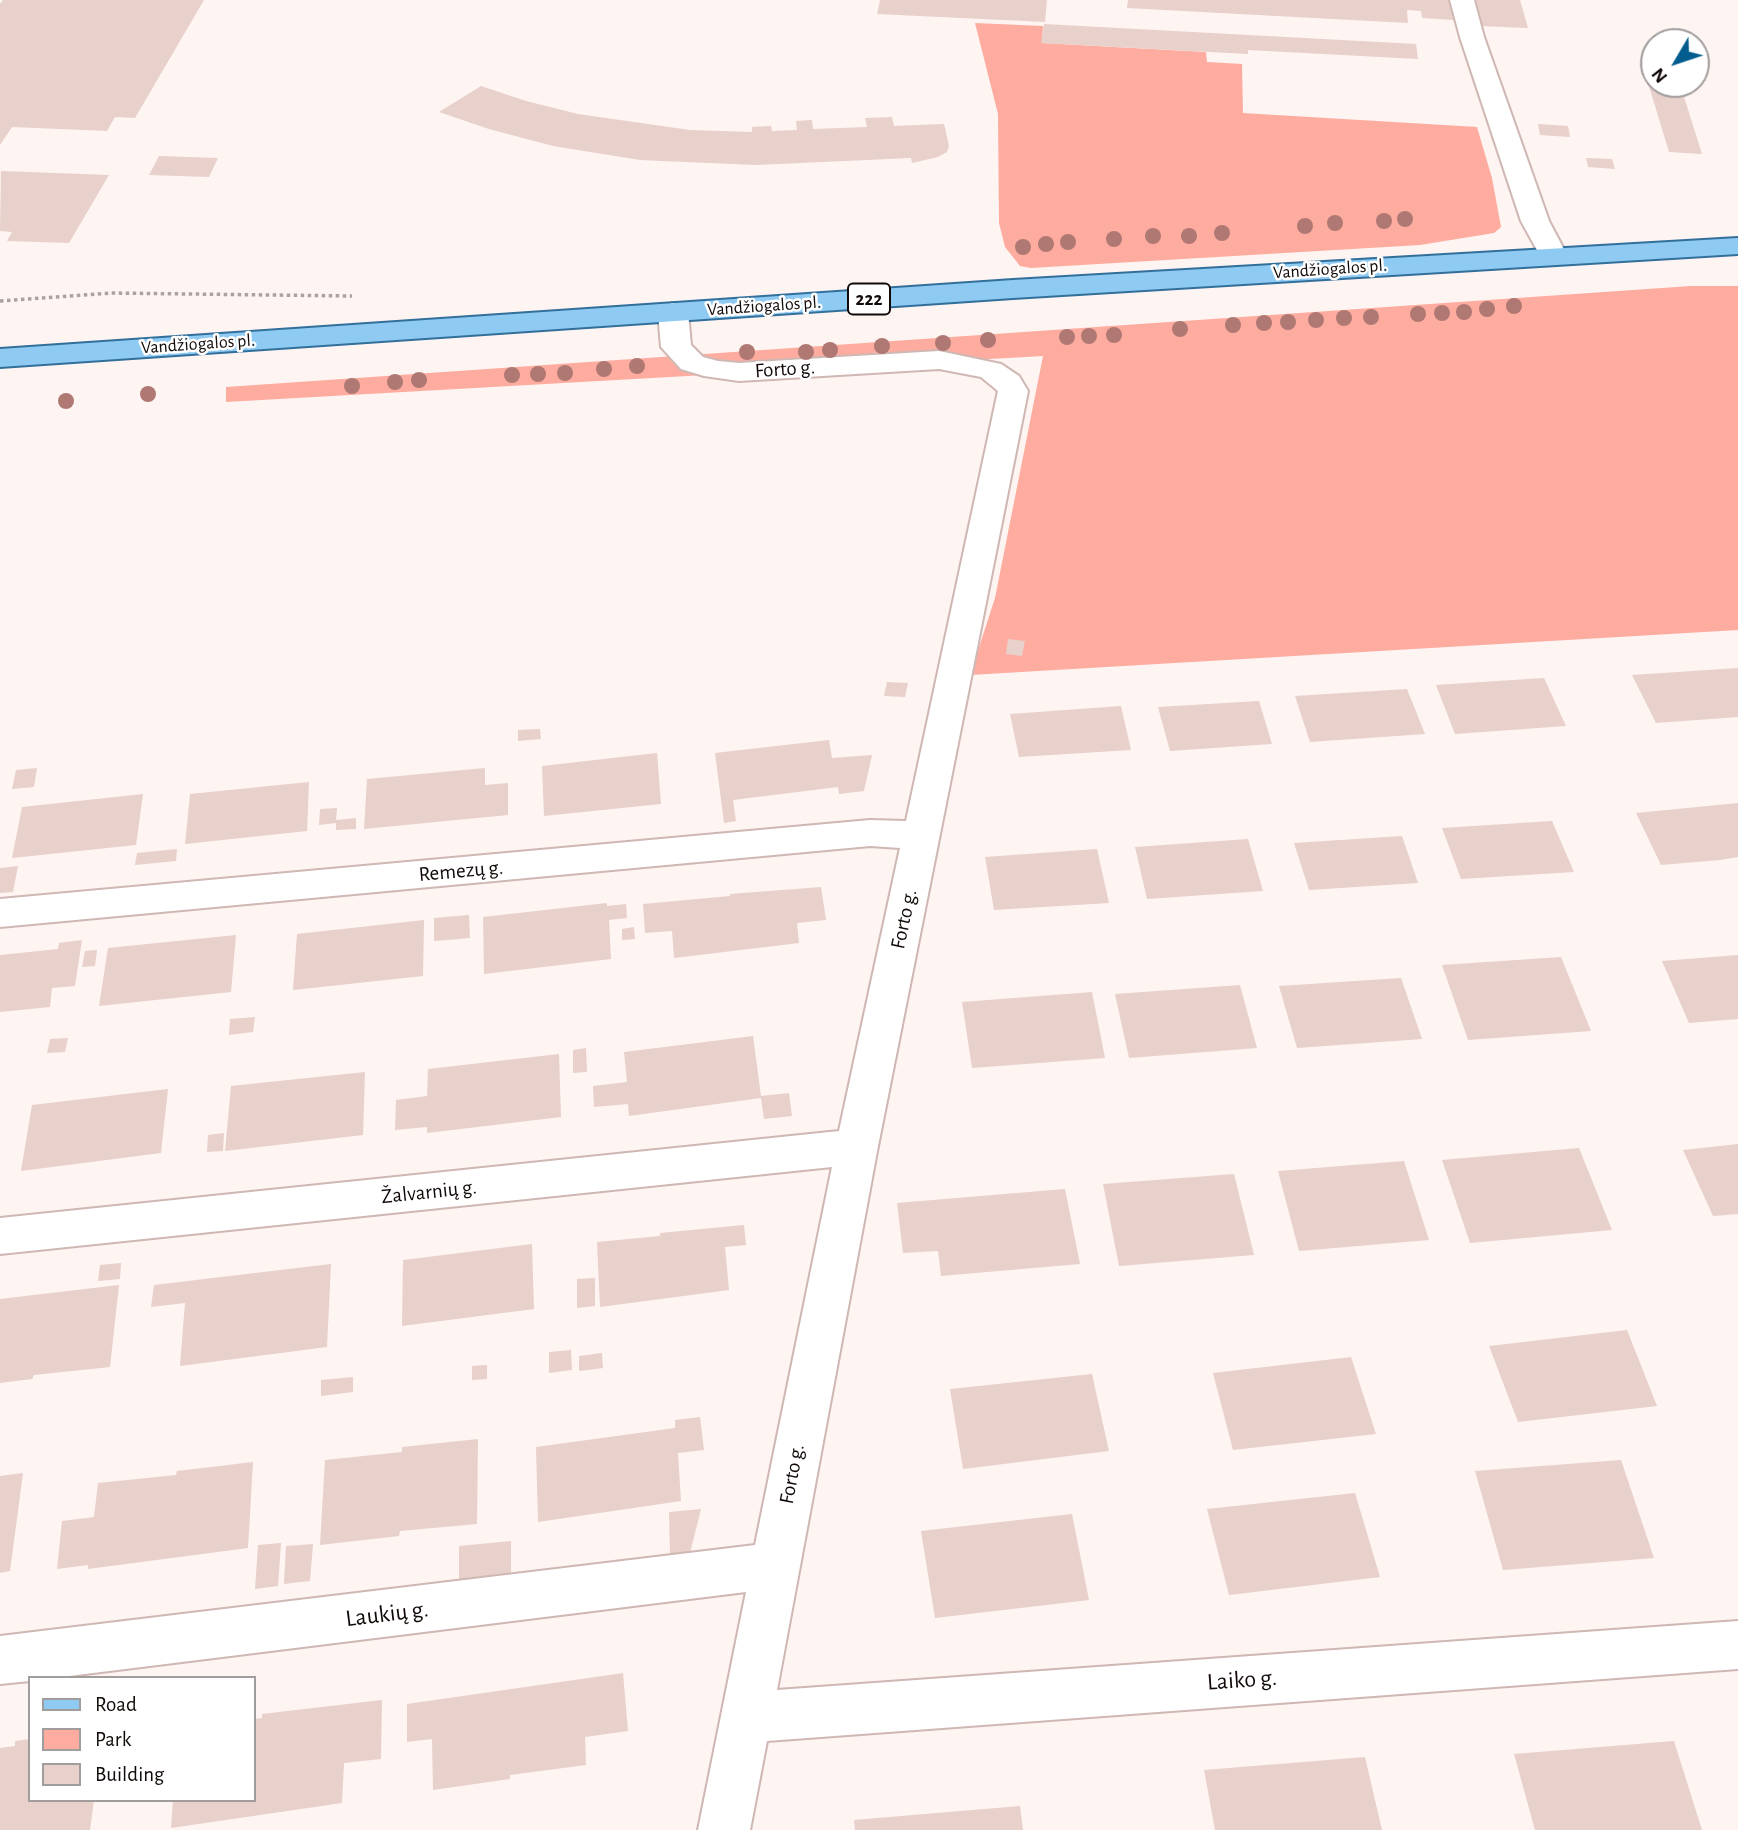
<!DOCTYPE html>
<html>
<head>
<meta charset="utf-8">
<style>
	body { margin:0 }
	#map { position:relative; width:1738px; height:1830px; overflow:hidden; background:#fef4f2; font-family:"Alegreya Sans",sans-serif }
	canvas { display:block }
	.legend { position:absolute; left:28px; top:1676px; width:228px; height:126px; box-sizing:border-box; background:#fff; border:2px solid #a09d9c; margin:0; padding:9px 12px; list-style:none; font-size:21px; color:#110a08 }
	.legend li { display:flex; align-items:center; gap:14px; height:35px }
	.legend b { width:35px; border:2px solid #a09d9c }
	.north { position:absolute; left:1640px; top:28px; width:70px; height:70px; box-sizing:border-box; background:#fff; border:2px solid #a09d9c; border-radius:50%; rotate:231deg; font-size:19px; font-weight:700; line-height:28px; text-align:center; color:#110a08 }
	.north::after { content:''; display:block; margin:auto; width:24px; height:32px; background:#025c8d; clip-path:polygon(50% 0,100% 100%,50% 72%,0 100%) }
</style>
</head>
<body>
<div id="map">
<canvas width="1738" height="1830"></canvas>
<ul class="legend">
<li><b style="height:9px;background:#8ecaf2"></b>Road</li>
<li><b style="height:19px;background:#feac9f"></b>Park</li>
<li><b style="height:19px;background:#e8d0cb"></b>Building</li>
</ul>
<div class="north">N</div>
</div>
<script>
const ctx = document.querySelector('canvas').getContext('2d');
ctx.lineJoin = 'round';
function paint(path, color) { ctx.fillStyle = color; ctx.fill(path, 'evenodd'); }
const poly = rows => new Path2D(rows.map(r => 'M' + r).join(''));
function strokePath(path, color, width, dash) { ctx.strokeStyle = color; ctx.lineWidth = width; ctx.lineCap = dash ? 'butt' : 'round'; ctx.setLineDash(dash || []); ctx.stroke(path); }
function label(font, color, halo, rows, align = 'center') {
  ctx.font = font + ' "Alegreya Sans",sans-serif'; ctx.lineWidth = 5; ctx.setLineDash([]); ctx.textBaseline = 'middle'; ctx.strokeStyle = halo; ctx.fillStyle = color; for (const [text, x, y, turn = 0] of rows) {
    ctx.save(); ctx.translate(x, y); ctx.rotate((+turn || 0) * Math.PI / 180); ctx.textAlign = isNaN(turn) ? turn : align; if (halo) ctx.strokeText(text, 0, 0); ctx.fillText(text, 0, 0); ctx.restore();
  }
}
const green = poly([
	[975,23,1043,26,1042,43,1206,52,1207,62,1242,64,1243,113,1477,127,1492,178,1501,227,1494,233,1420,245,1031,268,1020,266,1005,247,999,223,998,114],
	[1691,286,1738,286,1738,630,970,675,995,598,1043,356,226,402,226,387]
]);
const building = poly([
	[3,0,204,0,135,118,115,117,107,131,12,127,0,145,0,4],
	[880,0,1047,0,1045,22,877,14],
	[1128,0,1451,0,1453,20,1422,18,1421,11,1407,10,1408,23,1127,8],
	[1473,0,1520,0,1528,28,1480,26],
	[1044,24,1416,44,1418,59,1248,50,1248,54,1041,43],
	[1648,83,1680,84,1702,154,1669,152],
	[481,86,526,101,578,114,690,130,752,132,752,127,771,126,772,131,797,130,796,121,812,120,813,129,867,127,865,118,892,117,894,126,944,124,949,146,947,152,938,157,912,163,911,158,756,165,640,160,553,146,489,129,439,112],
	[1538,124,1568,126,1570,137,1540,135],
	[159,156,218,158,209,177,149,175],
	[1586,158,1612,159,1615,169,1588,167],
	[1,171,109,175,69,243,7,241,12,232,0,231],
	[1008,639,1025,641,1022,656,1006,654],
	[1738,668,1738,717,1656,723,1632,675],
	[1544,678,1566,726,1455,734,1436,685],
	[887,682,908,683,905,697,884,696],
	[1407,689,1425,734,1310,742,1295,696],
	[1259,701,1272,744,1170,751,1158,707],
	[1121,706,1131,750,1019,757,1010,714],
	[540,729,541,739,518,741,518,730],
	[829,740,832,758,872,755,864,791,839,794,838,787,733,800,736,821,724,823,715,753],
	[657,753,661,804,544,816,542,766],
	[37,768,34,787,12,789,16,770],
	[485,768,485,785,508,783,508,815,364,829,367,779],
	[309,782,307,831,185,844,190,794],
	[143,794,136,845,12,858,22,807],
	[1738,803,1738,857,1720,860,1661,865,1636,813],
	[337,808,336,820,356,818,356,829,336,830,336,823,319,825,320,809],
	[1552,821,1574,872,1461,879,1442,828],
	[1402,836,1418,883,1309,890,1294,843],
	[1248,839,1263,891,1147,899,1135,847],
	[177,849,176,861,135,865,137,853],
	[1097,849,1109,903,994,910,985,857],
	[18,866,13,892,0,893,0,868],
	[821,887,826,920,797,923,799,943,674,958,672,931,645,933,643,904,730,896,730,894],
	[607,903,607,906,626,904,627,918,609,920,611,959,484,974,483,917],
	[469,915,470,938,434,941,434,918],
	[424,920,423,976,293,990,297,934],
	[634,927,635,939,622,940,622,929],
	[236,935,231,992,99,1006,108,948],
	[82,940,75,986,52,988,50,1007,0,1012,0,955,58,949,59,943],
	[97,950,95,966,82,967,85,951],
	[1738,955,1738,1019,1689,1023,1662,961],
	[1561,957,1591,1031,1468,1040,1442,965],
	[1401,978,1422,1039,1297,1048,1279,986],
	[1240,985,1257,1048,1129,1058,1115,994],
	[1092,992,1105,1058,972,1068,962,1002],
	[255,1017,253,1032,229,1035,230,1019],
	[753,1036,761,1096,789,1093,792,1116,764,1119,761,1098,629,1116,628,1104,594,1107,593,1086,627,1082,624,1052],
	[68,1038,65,1052,47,1053,50,1039],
	[586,1048,587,1072,573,1073,573,1050],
	[559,1054,561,1117,427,1133,427,1127,395,1130,396,1100,427,1096,428,1069],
	[365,1072,363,1135,225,1151,231,1086],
	[168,1089,161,1153,21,1171,32,1105],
	[224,1133,223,1151,207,1152,208,1135],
	[1738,1144,1738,1214,1713,1216,1683,1150],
	[1579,1148,1612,1230,1470,1243,1442,1160],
	[1404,1161,1429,1240,1299,1251,1278,1171],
	[1234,1174,1254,1255,1119,1266,1103,1184],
	[1065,1189,1080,1264,941,1276,938,1251,903,1253,897,1203],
	[744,1225,746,1245,725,1247,729,1290,600,1307,597,1242,660,1236,660,1233],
	[532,1244,534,1309,402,1326,403,1260],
	[121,1263,120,1279,98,1281,100,1265],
	[331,1264,327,1347,180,1366,185,1303,151,1307,154,1285],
	[595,1278,595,1306,577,1308,577,1279],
	[119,1285,110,1367,34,1375,32,1379,0,1383,0,1299],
	[1627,1330,1657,1406,1518,1422,1489,1346],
	[571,1350,572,1370,549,1373,549,1352],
	[602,1353,603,1368,579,1371,579,1356],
	[1351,1357,1376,1434,1233,1450,1213,1373],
	[487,1365,487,1379,472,1380,472,1366],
	[1092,1374,1109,1451,963,1469,950,1389],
	[353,1377,353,1392,321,1396,321,1380],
	[700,1417,704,1450,678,1453,681,1501,538,1522,536,1447,675,1428,675,1420],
	[478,1439,477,1524,400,1531,399,1536,320,1545,325,1460,402,1452,402,1447],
	[1621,1460,1654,1558,1503,1570,1475,1471],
	[253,1462,248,1548,88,1569,88,1565,57,1569,62,1521,94,1517,98,1483,176,1475,177,1471],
	[23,1473,10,1571,0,1573,0,1476],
	[1355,1493,1380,1577,1229,1595,1207,1509],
	[701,1509,690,1553,670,1555,669,1512],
	[1072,1514,1089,1600,935,1618,921,1531],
	[511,1541,511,1576,459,1582,459,1546],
	[281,1543,278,1586,255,1589,258,1545],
	[313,1544,310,1581,284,1584,286,1546],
	[623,1673,628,1731,585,1737,586,1765,510,1775,510,1779,433,1790,432,1739,407,1742,407,1704],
	[382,1700,381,1759,344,1763,342,1803,171,1828,173,1800,254,1800,254,1719,262,1718,262,1714],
	[30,1739,30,1800,94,1800,90,1830,0,1830,0,1748,15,1746,15,1741],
	[1674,1741,1702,1830,1535,1830,1514,1754],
	[1365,1757,1382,1830,1215,1830,1204,1770],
	[1020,1806,1023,1830,855,1830,854,1820]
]);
const path = poly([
	[0,301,110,293,352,296]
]);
const minor = poly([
	[1450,0,1474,0,1484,37,1549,221,1567,255,1563,261,1553,263,1543,261,1521,221,1460,37,1450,0],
	[673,303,683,306,688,312,691,345,703,357,718,361,739,363,939,351,1001,364,1019,376,1028,391,878,1146,777,1690,1738,1621,1738,1669,767,1741,750,1830,698,1830,746,1592,53,1678,30,1678,30,1681,0,1684,0,1636,755,1545,832,1167,0,1254,0,1218,839,1131,900,848,870,846,0,927,0,899,870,820,906,821,998,391,981,377,939,369,739,381,704,376,681,369,661,347,658,312,663,306,673,303]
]);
const major = poly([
	[1738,238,1738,254,1013,298,0,367,0,349,1013,280,1738,238]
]);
const trees = [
	[1405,219],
	[1384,221],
	[1335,223],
	[1305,226],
	[1222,233],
	[1153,236],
	[1189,236],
	[1114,239],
	[1068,242],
	[1046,244],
	[1023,247],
	[1514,306],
	[1487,309],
	[1464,312],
	[1442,313],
	[1418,314],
	[1371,317],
	[1344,318],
	[1316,320],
	[1288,322],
	[1264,323],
	[1233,325],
	[1180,329],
	[1114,335],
	[1089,336],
	[1067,337],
	[988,340],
	[943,343],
	[882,346],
	[830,350],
	[747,352],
	[806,352],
	[637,366],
	[604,369],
	[565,373],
	[538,374],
	[512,375],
	[419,380],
	[395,382],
	[352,386],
	[148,394],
	[66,401]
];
const farStreetnames = [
	["Vandžiogalos pl.",1330,269,-4],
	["Vandžiogalos pl.",764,306,-4],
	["Vandžiogalos pl.",198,344,-4]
];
const shields = [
	[869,299,42]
];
const shieldNames = [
	["222",869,299]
];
const streetNames = [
	["Forto g.",785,369,-4],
	["Remezų g.",461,871,-5],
	["Forto g.",904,919,-78],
	["Žalvarnių g.",429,1192,-6],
	["Forto g.",792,1474,-79]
];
const nearStreetnames = [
	["Laukių g.",387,1614,-7],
	["Laiko g.",1242,1680,-4]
];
paint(green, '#feac9f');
paint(building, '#e8d0cb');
strokePath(minor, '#cfb7b3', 4);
strokePath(major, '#326f9b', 4);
strokePath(path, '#aba2a0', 3.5, [3.5, 3.5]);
paint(minor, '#fff');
paint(major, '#8ecaf2');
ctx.fillStyle = '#af7873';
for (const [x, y] of trees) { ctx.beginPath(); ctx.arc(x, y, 8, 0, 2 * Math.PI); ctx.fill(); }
label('18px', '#110a08', '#fff', farStreetnames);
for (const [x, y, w] of shields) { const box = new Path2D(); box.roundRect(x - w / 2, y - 15.5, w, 31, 5); ctx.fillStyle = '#fff'; ctx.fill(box); strokePath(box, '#110a08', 2); }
label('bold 19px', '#110a08', null, shieldNames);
label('21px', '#110a08', '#fff', streetNames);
label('24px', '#110a08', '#fff', nearStreetnames);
</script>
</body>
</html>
